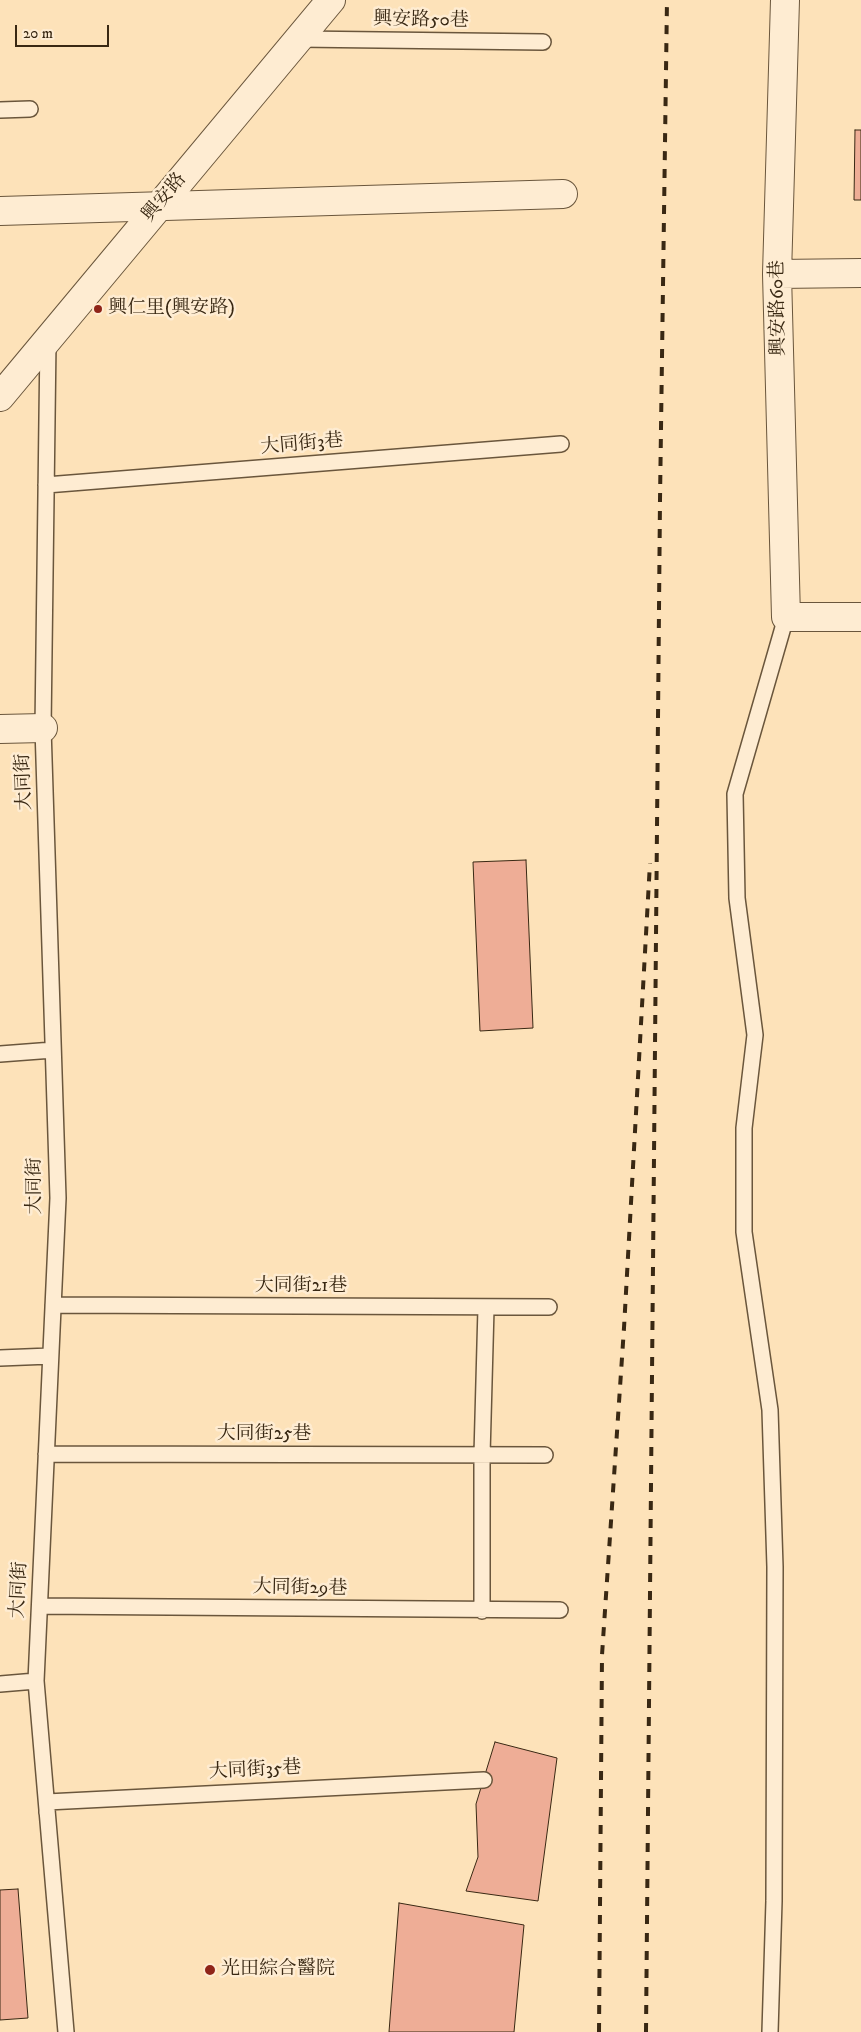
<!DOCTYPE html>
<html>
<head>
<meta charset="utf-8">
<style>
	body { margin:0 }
	#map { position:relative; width:861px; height:2032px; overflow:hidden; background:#fde2b9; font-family:"IM FELL DW Pica",serif }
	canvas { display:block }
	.scale { position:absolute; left:15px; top:25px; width:94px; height:22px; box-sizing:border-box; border:2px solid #392813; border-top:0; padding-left:6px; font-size:15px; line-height:18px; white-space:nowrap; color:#392813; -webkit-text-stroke:4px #feecd2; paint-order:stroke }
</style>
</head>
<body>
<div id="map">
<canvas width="861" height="2032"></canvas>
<div class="scale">20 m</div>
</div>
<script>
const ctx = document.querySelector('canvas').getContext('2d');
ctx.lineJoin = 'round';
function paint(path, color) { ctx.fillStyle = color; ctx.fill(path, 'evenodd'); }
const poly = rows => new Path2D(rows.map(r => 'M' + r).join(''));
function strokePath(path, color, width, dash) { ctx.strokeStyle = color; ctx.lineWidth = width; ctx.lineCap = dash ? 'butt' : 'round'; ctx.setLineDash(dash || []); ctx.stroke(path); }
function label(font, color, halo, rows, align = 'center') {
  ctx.font = font + ' "IM FELL DW Pica","Noto Serif TC",serif'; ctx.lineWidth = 5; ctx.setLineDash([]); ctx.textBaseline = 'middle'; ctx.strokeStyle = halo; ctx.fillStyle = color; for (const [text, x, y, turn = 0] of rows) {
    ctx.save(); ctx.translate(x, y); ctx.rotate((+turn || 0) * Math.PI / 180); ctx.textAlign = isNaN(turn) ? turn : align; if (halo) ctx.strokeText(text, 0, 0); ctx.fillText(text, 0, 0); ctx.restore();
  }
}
const building = poly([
	[855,130,861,130,861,200,854,200,855,130],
	[526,860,533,1028,480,1031,473,862,526,860],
	[495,1742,557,1758,538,1901,466,1891,478,1857,476,1804,495,1742],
	[18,1889,28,2018,0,2020,0,1890,18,1889],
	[399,1903,524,1925,514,2032,389,2032,399,1903]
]);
const service = poly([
	[299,39,543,42],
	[0,110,30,109],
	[48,341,43,728,58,1198,36,1681,66,2032],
	[46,485,561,444],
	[0,1054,53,1050],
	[53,1305,549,1307],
	[0,1358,50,1356],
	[46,1454,545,1455],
	[40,1606,560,1610],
	[482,1611,482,1455,486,1308],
	[0,1684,36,1681],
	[47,1813,47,1802,484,1780],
	[770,2032,774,1901,775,1567,770,1410,744,1232,744,1128,755,1035,737,898,735,794,786,617]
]);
const minor = poly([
	[785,0,777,274,786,617,861,617],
	[0,211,563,194],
	[777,274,861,273],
	[0,729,43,728]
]);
const tertiary = poly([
	[0,397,331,0]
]);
const rail = poly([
	[599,2032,602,1655,624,1328,650,863],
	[646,2032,660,500,667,0]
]);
const markers = [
	[98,309,5,"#8f2418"],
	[210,1970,6,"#8f2418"]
];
const streetNames = [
	["興安路50巷",421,21,1],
	["興安路",165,198,-50],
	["興安路60巷",779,308,-91],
	["大同街3巷",302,445,-5],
	["大同街",25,782,-92],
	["大同街",36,1186,-90],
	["大同街21巷",301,1287],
	["大同街25巷",264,1435],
	["大同街29巷",300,1589,1],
	["大同街",20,1590,-87],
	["大同街35巷",255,1771,-3]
];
const poiNames = [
	["興仁里(興安路)",108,309],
	["光田綜合醫院",221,1970]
];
paint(building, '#eead96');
strokePath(building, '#392813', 1);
strokePath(service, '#6a563c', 18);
strokePath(minor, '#6a563c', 30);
strokePath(tertiary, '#6a563c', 30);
strokePath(service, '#feecd2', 15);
strokePath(minor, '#feecd2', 28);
strokePath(tertiary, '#feecd2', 28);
strokePath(rail, '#392813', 4, [9, 9]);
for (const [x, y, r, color] of markers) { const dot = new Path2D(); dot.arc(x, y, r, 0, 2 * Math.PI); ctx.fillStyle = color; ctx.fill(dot); strokePath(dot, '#feecd2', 2); }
label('19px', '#392813', '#feecd2', streetNames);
label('19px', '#392813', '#feecd2', poiNames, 'left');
</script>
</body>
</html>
